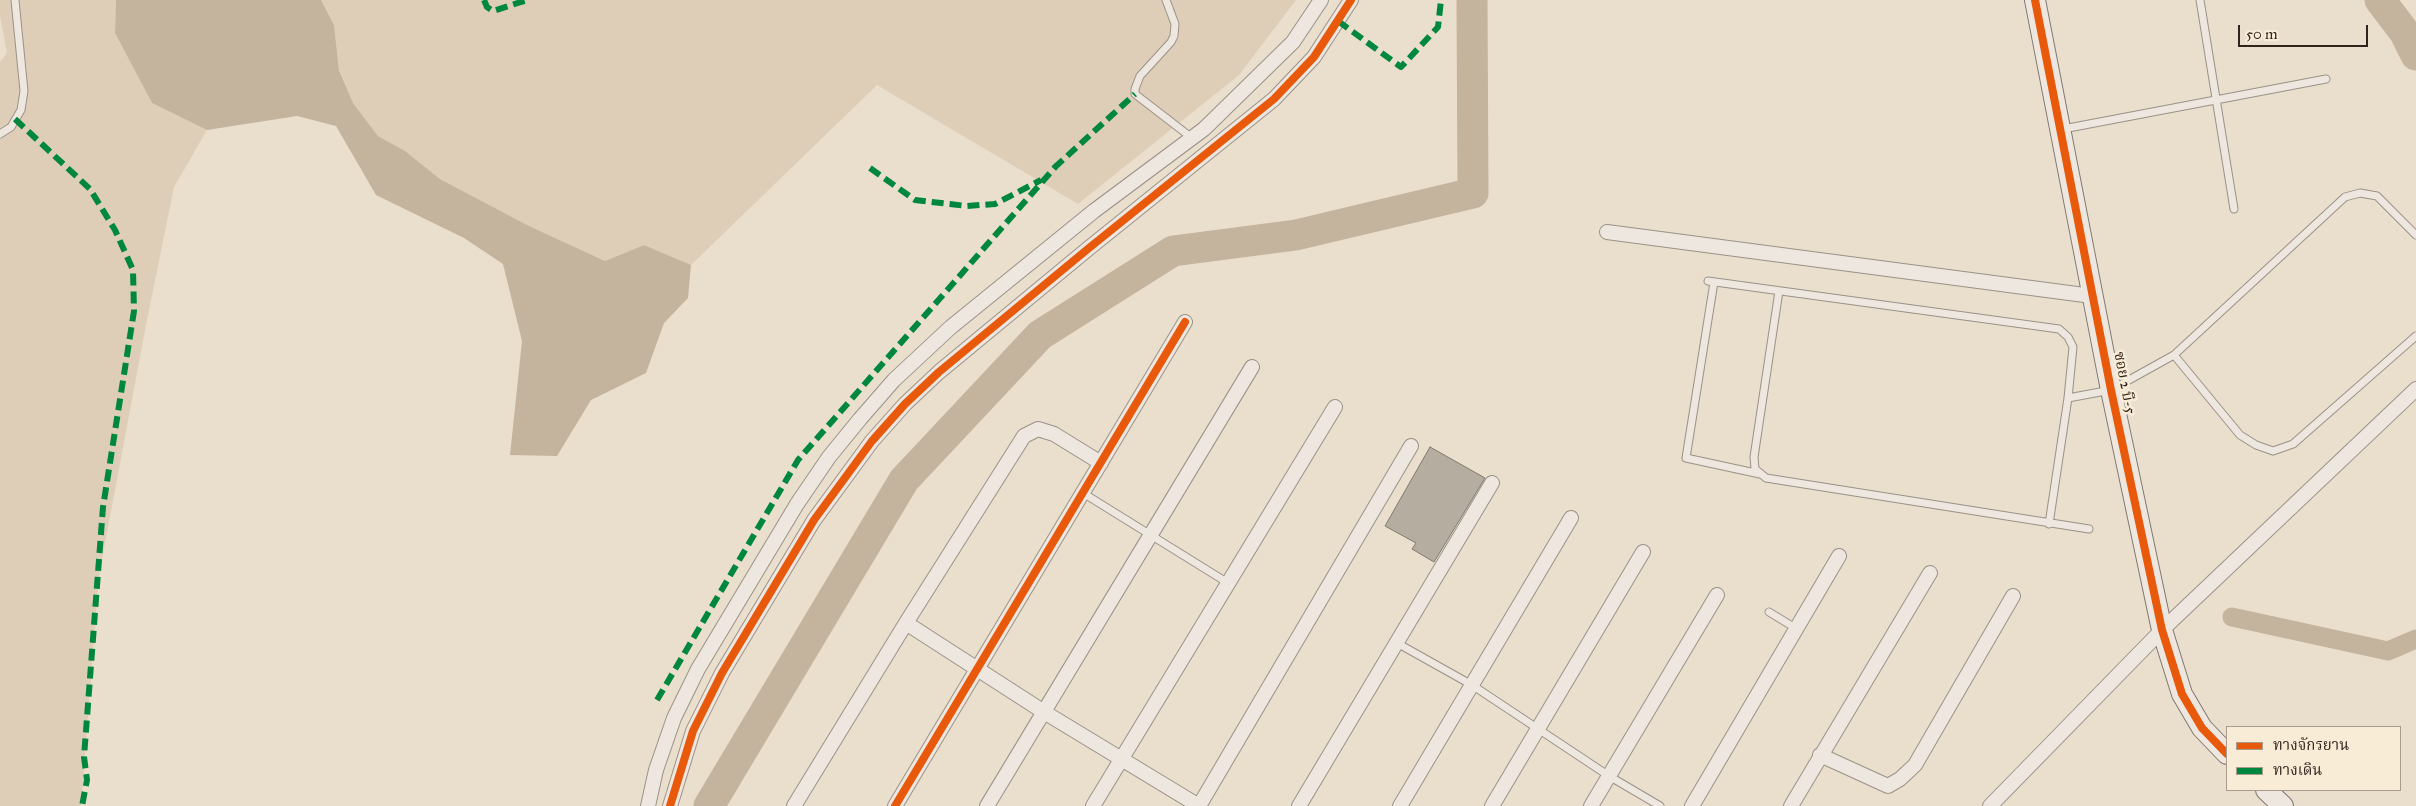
<!DOCTYPE html>
<html>
<head>
<meta charset="utf-8">
<style>
	body { margin:0 }
	#map { position:relative; width:2416px; height:806px; overflow:hidden; background:#eadecd; font-family:"IM FELL Great Primer","Noto Serif Thai",serif }
	canvas { display:block }
	.legend { position:absolute; left:2226px; top:726px; width:175px; height:65px; box-sizing:border-box; background:#f9ecd7; border:1px solid #a99c8c; margin:0; padding:6px 9px; list-style:none; font-size:15px; color:#31231b }
	.legend li { display:flex; align-items:center; gap:10px; height:25px }
	.legend b { width:25px; border:1px solid #a99c8c }
	.scale { position:absolute; left:2238px; top:25px; width:130px; height:22px; box-sizing:border-box; border:2px solid #31231b; border-top:0; padding-left:6px; font-size:15px; line-height:18px; white-space:nowrap; color:#31231b; -webkit-text-stroke:4px #f9ecd7; paint-order:stroke }
</style>
</head>
<body>
<div id="map">
<canvas width="2416" height="806"></canvas>
<ul class="legend">
<li><b style="height:6px;background:#e8590c"></b>ทางจักรยาน</li>
<li><b style="height:6px;background:#00873e"></b>ทางเดิน</li>
</ul>
<div class="scale">50 m</div>
</div>
<script>
const ctx = document.querySelector('canvas').getContext('2d');
ctx.lineJoin = 'round';
function paint(path, color) { ctx.fillStyle = color; ctx.fill(path, 'evenodd'); }
const poly = rows => new Path2D(rows.map(r => 'M' + r).join(''));
function strokePath(path, color, width, dash) { ctx.strokeStyle = color; ctx.lineWidth = width; ctx.lineCap = dash ? 'butt' : 'round'; ctx.setLineDash(dash || []); ctx.stroke(path); }
function label(font, color, halo, rows, align = 'center') {
  ctx.font = font + ' "IM FELL Great Primer","Noto Serif Thai",serif'; ctx.lineWidth = 5; ctx.setLineDash([]); ctx.textBaseline = 'middle'; ctx.strokeStyle = halo; ctx.fillStyle = color; for (const [text, x, y, turn = 0] of rows) {
    ctx.save(); ctx.translate(x, y); ctx.rotate((+turn || 0) * Math.PI / 180); ctx.textAlign = isNaN(turn) ? turn : align; if (halo) ctx.strokeText(text, 0, 0); ctx.fillText(text, 0, 0); ctx.restore();
  }
}
const green = poly([
	[0,0,116,0,115,33,152,103,207,130,174,187,146,325,99,575,81,806,0,806,0,62,7,53,0,16],
	[321,0,1296,0,1239,75,1078,204,877,85,691,265,644,245,605,261,527,225,440,179,405,151,378,136,353,103,339,69,334,25]
]);
const water = poly([
	[116,0,321,0,334,25,339,70,353,103,378,136,405,151,440,179,527,225,605,261,644,245,691,265,688,298,664,323,646,373,591,400,557,456,510,455,522,341,503,264,464,238,376,195,336,126,297,116,207,130,152,103,115,33]
]);
const canal = poly([
	[2232,617,2388,651,2416,639]
]);
const river = poly([
	[2380,0,2405,33,2416,55],
	[709,806,904,480,1040,335,1173,251,1296,235,1473,193,1472,0]
]);
const building = poly([
	[1430,447,1485,478,1434,562,1412,549,1416,543,1385,526,1430,447]
]);
const lane = poly([
	[1166,0,1175,24,1174,36,1171,42,1140,76,1135,89,1135,94,1192,138],
	[2200,0,2234,209],
	[2063,129,2326,79],
	[0,134,11,127,21,110,24,91,15,0],
	[1708,281,2059,329,2068,337,2073,347,2068,398],
	[1714,282,1686,458,1760,474],
	[1779,291,1754,457,1755,469,1766,478,2089,529],
	[2174,355,2345,197,2360,193,2377,196,2416,235],
	[1083,493,1228,583],
	[2049,524,2068,398,2111,390,2174,355,2240,435,2256,445,2273,451,2293,444,2416,336],
	[1769,612,1797,629],
	[1397,643,1472,685,1609,776,1660,806]
]);
const street = poly([
	[1607,232,2092,296],
	[906,623,1044,712,1199,806],
	[1820,755,1888,786,1900,779,1915,765,2013,596],
	[648,806,656,770,674,718,698,669,797,504,829,457,860,419,894,380,951,327,1094,211,1204,129,1293,42,1321,0],
	[670,806,693,731,722,673,814,520,872,441,905,404,939,372,1089,248,1274,99,1314,57,1351,0],
	[794,806,906,623,1024,436,1038,429,1054,434,1101,463],
	[895,806,1185,322],
	[987,806,1252,367],
	[1093,806,1335,407],
	[1199,806,1411,446],
	[1299,806,1492,483],
	[1400,806,1571,518],
	[1492,806,1643,552],
	[1591,806,1717,595],
	[1692,806,1839,556],
	[1791,806,1930,573],
	[1990,806,2162,630,2416,389]
]);
const secondary = poly([
	[2035,0,2111,390,2162,630,2182,694,2202,728,2227,754],
	[2266,790,2283,806]
]);
const quiet = poly([
	[484,0,487,7,493,11,527,0],
	[1338,21,1401,67,1438,27,1441,0],
	[15,119,90,189,115,230,133,270,134,311,103,507,84,757,87,780,82,806],
	[870,168,915,200,967,206,995,204,1041,180],
	[1054,168,1135,94],
	[657,700,798,460,1057,165]
]);
const cycleway = poly([
	[2035,0,2111,390,2162,630,2182,694,2202,728,2227,754],
	[670,806,693,731,722,673,814,520,872,441,905,404,939,372,1089,248,1274,99,1314,57,1351,0],
	[895,806,1185,322]
]);
const streetNames = [
	["ซอย 2 บี-5",2124,383,79]
];
paint(green, '#deceb7');
paint(water, '#c4b39d');
strokePath(canal, '#c4b39d', 19);
strokePath(river, '#c4b39d', 31);
paint(building, '#b6ada1');
strokePath(building, '#80786f', 1);
strokePath(lane, '#9a9287', 9);
strokePath(street, '#9a9287', 16);
strokePath(secondary, '#80786f', 22);
strokePath(lane, '#ede7df', 7);
strokePath(street, '#ede7df', 14);
strokePath(secondary, '#ede7df', 20);
strokePath(quiet, '#00873e', 6, [12, 6]);
strokePath(cycleway, '#e8590c', 8);
label('15px', '#31231b', '#f9ecd7', streetNames);
</script>
</body>
</html>
